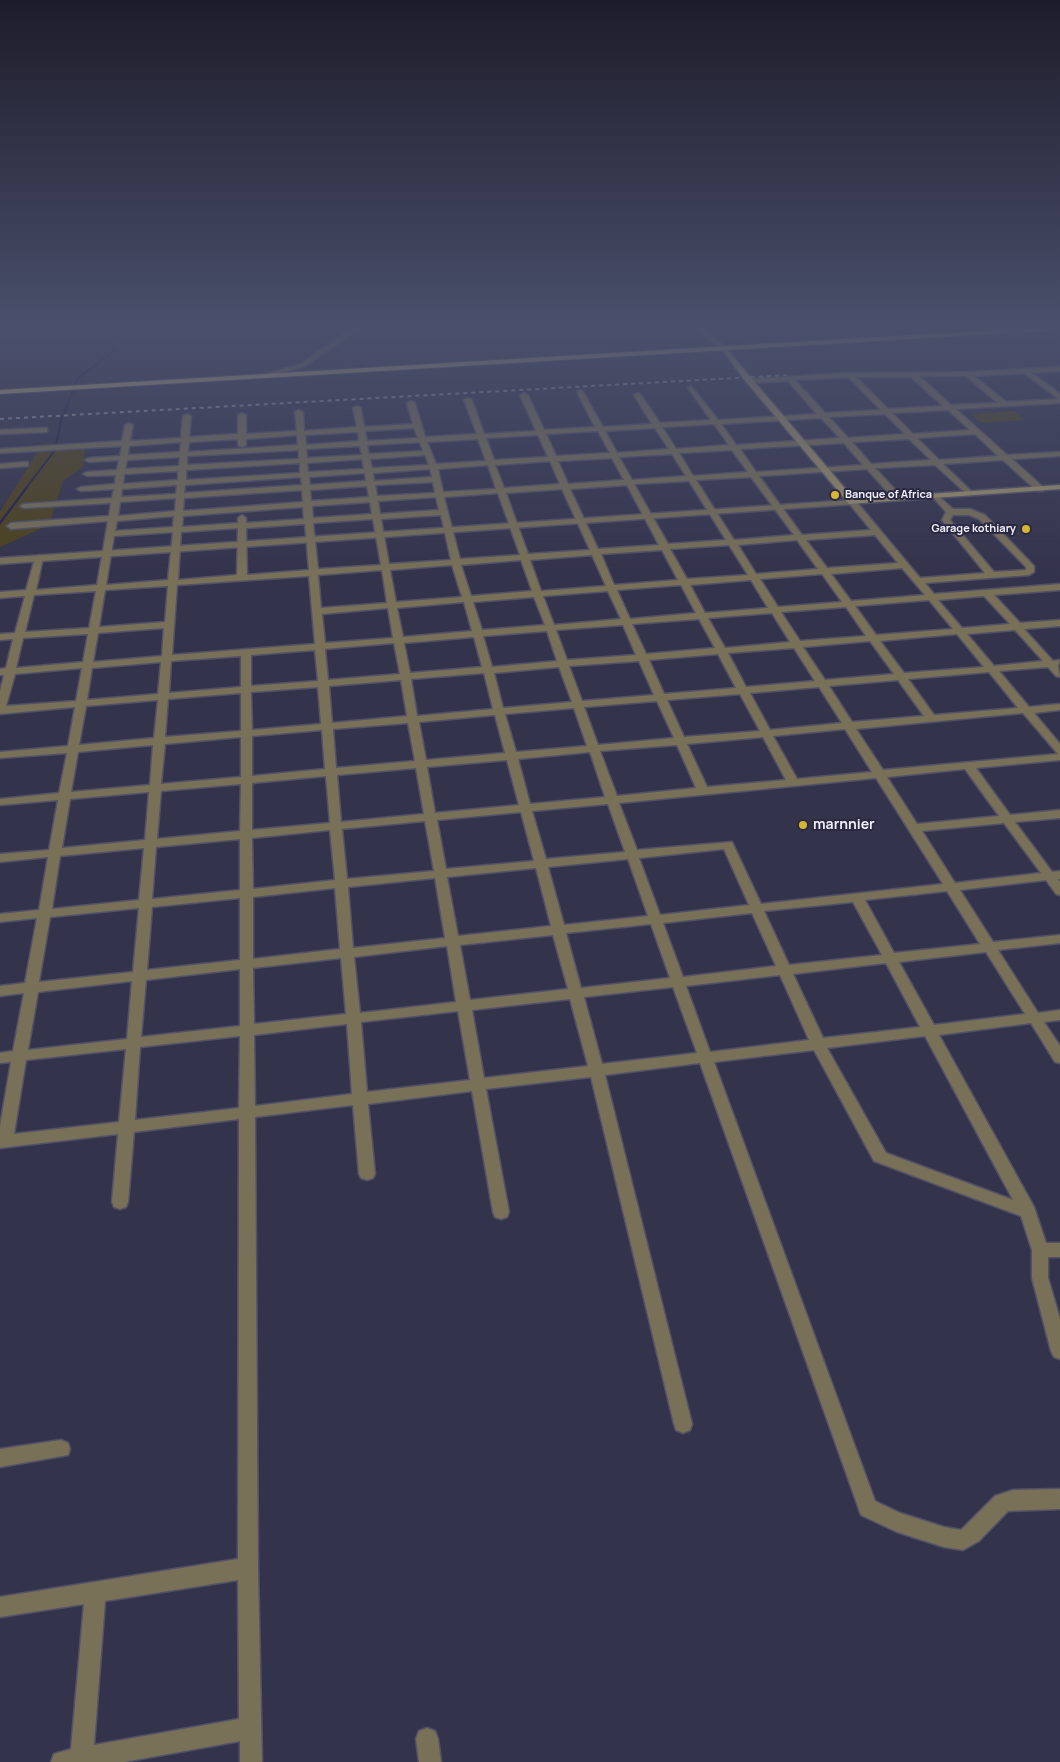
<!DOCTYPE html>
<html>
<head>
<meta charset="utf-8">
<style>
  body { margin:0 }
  canvas { display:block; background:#34334c }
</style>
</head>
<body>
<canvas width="1060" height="1762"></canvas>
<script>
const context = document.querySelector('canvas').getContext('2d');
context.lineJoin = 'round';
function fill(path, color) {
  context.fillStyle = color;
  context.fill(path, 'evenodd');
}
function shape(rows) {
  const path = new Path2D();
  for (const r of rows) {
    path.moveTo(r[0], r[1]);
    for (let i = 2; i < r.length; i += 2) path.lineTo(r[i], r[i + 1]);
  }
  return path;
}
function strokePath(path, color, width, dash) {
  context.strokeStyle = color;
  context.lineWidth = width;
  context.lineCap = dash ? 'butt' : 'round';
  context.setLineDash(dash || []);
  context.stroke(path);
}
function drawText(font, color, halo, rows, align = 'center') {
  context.font = font + ' Manrope,sans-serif';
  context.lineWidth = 4;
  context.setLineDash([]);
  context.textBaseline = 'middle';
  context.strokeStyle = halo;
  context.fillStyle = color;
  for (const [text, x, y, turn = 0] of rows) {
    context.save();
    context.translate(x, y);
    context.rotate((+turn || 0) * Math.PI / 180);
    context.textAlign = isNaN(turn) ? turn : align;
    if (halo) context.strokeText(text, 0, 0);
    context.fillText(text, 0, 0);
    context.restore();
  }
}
fill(shape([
  [1014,411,1024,420,981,423,971,414],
  [86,443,83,467,63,481,49,525,0,547,0,512,42,444]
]), '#4d421c');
strokePath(shape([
  [64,414,77,379,114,351,116,338,129,326],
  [56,445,62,417],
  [26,488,55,450]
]), '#241d4d', 2);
strokePath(shape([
  [0,523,27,487]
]), '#241d4d', 2.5);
const minor = shape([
  [374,326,395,326,355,332,303,367,261,378,258,376,299,365,351,329,374,326],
  [693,326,700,326,728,349,723,350,693,326],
  [1060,367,1060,371,1032,373,1060,394,1060,403,956,409,1007,455,1060,452,1060,456,1012,459,1043,487,1043,491,1037,491,1003,460,943,464,971,491,972,493,968,495,935,465,875,468,901,496,901,500,895,500,867,469,759,476,802,535,871,530,848,502,855,500,920,578,985,573,942,520,946,512,932,496,936,494,953,509,970,509,985,515,1034,566,1034,572,1029,575,925,583,934,594,1060,584,1060,590,994,595,1020,623,1060,620,1060,626,1024,629,1053,661,1060,660,1058,666,1060,677,1056,676,1048,667,999,671,1029,707,1060,704,1060,710,1034,713,1060,744,1060,760,976,768,1010,815,1060,810,1060,818,1015,822,1052,872,1060,871,1060,879,1058,879,1060,882,1060,895,1056,894,1046,880,960,890,993,942,1060,935,1060,943,998,950,1038,1013,1060,1010,1060,1020,1044,1022,1060,1046,1060,1063,1055,1062,1031,1023,939,1035,1034,1207,1046,1243,1060,1243,1060,1257,1048,1257,1048,1278,1060,1319,1060,1359,1054,1357,1051,1351,1032,1278,1032,1250,1021,1216,874,1161,814,1050,714,1062,875,1501,900,1513,944,1527,961,1530,995,1496,1013,1490,1060,1489,1060,1509,1008,1511,979,1541,963,1550,944,1547,897,1532,861,1515,700,1063,605,1075,692,1424,690,1430,683,1433,676,1430,674,1424,591,1077,486,1089,509,1212,507,1217,501,1219,495,1217,493,1212,472,1091,368,1104,375,1174,373,1178,367,1180,361,1178,359,1174,353,1105,255,1117,258,1568,262,1762,240,1762,240,1741,124,1762,51,1762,54,1754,71,1749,84,1604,0,1617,0,1597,238,1559,239,1119,134,1132,128,1202,126,1207,120,1209,114,1207,112,1202,118,1134,0,1148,0,1126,11,1062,0,1063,0,1053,13,1051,24,993,0,996,0,986,25,983,37,918,0,922,0,914,39,910,48,857,0,862,0,854,49,850,58,800,0,805,0,799,59,793,67,753,0,758,0,752,68,746,75,707,0,714,0,691,4,675,0,675,0,669,6,668,13,639,0,640,0,634,15,633,25,596,0,598,0,592,26,590,35,558,39,555,43,558,36,590,97,585,108,521,11,529,7,526,11,523,109,516,111,503,24,508,20,506,24,504,112,498,114,489,81,491,77,489,81,487,115,484,116,475,87,476,83,474,87,472,117,470,119,460,89,462,85,460,89,458,120,456,122,446,0,453,0,449,122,441,125,425,129,423,133,425,130,441,181,438,183,416,187,414,191,416,189,437,238,434,238,415,242,413,246,415,246,434,297,431,295,412,299,410,303,412,304,431,357,427,353,408,357,406,361,408,364,427,413,424,407,403,411,401,415,403,425,437,477,434,464,400,468,398,472,400,484,434,536,431,520,395,524,393,528,395,544,430,595,427,577,392,580,390,583,392,603,427,652,424,634,395,638,393,640,394,660,423,711,420,688,388,691,386,718,420,817,414,788,381,748,383,745,381,748,379,850,373,968,372,1060,367],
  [1024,373,1059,399,1006,402,974,376,1024,373],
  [919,376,966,376,998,403,951,405,919,376],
  [848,377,881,410,825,413,795,380,848,377],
  [856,377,911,377,943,406,888,409,856,377],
  [948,410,970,430,913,434,892,413,948,410],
  [885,414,905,434,848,438,829,417,885,414],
  [821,418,840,438,736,445,721,424,821,418],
  [714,424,729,445,676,449,662,427,714,424],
  [414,428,418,438,367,441,365,431,414,428],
  [655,428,669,449,617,453,605,431,655,428],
  [598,431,610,453,556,456,546,434,598,431],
  [358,432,359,441,306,445,305,435,358,432],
  [975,434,998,456,939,460,917,438,975,434],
  [297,435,298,445,188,452,189,442,238,439,238,445,242,447,246,445,246,439,297,435],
  [538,435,548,457,494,460,486,438,538,435],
  [478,439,486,461,436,464,427,442,478,439],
  [909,439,931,460,871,464,852,442,909,439],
  [181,442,180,452,128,455,129,446,181,442],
  [420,442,423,451,369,454,367,445,420,442],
  [844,443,863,465,756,472,740,449,844,443],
  [360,446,362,455,307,458,306,449,360,446],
  [299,450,299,459,187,465,187,456,299,450],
  [732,450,748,472,693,476,679,453,732,450],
  [672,454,686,476,632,480,619,457,672,454],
  [425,455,429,465,372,468,370,459,425,455],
  [180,457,179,466,125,469,127,460,180,457],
  [612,458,624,480,568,484,558,461,612,458],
  [362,459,364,469,308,472,307,463,362,459],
  [550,461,560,484,504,488,495,465,550,461],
  [300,463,300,473,186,480,186,470,300,463],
  [488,465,496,489,443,492,438,469,488,465],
  [430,469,432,477,374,481,373,473,430,469],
  [178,471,178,480,123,484,124,474,178,471],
  [365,473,366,481,310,485,309,477,365,473],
  [301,477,302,485,184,493,185,485,301,477],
  [751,477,794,535,734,540,696,480,751,477],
  [689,481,726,540,668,544,634,484,689,481],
  [433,482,435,493,377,496,375,485,433,482],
  [177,485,176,494,121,497,122,489,177,485],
  [627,485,659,545,598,549,570,489,627,485],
  [367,486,369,497,311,501,310,490,367,486],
  [562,489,590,550,528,554,506,493,562,489],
  [302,490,303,502,183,511,184,498,302,490],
  [498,493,520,555,460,559,444,497,498,493],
  [436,497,439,510,380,514,378,501,436,497],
  [176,498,175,511,118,516,120,502,176,498],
  [370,502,372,514,313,518,312,506,370,502],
  [303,507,304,519,246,523,246,518,242,515,238,518,238,523,182,527,183,516,303,507],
  [441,515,451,560,389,564,381,519,441,515],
  [953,515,969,515,979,519,1026,567,1026,570,994,572,950,520,953,515],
  [174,516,173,527,115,531,117,521,174,516],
  [373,519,381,565,318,569,313,523,373,519],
  [305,524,309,570,247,575,246,528,305,524],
  [238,528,237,575,178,580,181,532,238,528],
  [173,532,168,580,106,585,114,536,173,532],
  [875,535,898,563,827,568,806,540,875,535],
  [797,540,818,569,756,574,738,545,797,540],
  [729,545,748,575,687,579,670,549,729,545],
  [662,550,678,580,614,585,601,554,662,550],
  [592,555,606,586,541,591,530,560,592,555],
  [521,560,532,591,471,596,461,565,521,560],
  [452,565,462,597,396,602,390,570,452,565],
  [902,568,925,595,851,601,831,574,902,568],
  [382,570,387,603,321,608,318,575,382,570],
  [822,574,842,602,778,607,760,579,822,574],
  [309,576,315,644,172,655,177,585,309,576],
  [751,580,768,608,705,613,690,585,751,580],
  [681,585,696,613,630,619,617,590,681,585],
  [168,586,165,622,99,627,105,590,168,586],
  [96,591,89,628,25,632,34,595,96,591],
  [608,591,621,619,554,625,543,596,608,591],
  [984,596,1010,624,962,628,938,600,984,596],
  [534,597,545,625,482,630,473,602,534,597],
  [929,600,953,629,876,635,855,606,929,600],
  [464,602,472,631,403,637,397,608,464,602],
  [846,607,866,636,800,641,781,612,846,607],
  [388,608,393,638,325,643,322,614,388,608],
  [772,613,790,642,725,648,708,618,772,613],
  [699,619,715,648,646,654,632,624,699,619],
  [623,625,636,655,567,660,556,630,623,625],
  [164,628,162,656,93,662,98,633,164,628],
  [1015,630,1043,661,994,666,967,634,1015,630],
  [547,631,557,661,492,667,483,636,547,631],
  [88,634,83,662,16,668,23,638,88,634],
  [957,634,984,667,904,673,880,641,957,634],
  [474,637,482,667,410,673,404,643,474,637],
  [870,641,894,674,825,680,803,647,870,641],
  [394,643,400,674,328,680,325,649,394,643],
  [794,648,815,681,746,687,728,653,794,648],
  [315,650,318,681,251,686,251,655,315,650],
  [718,654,736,688,664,694,649,660,718,654],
  [241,656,241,687,169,693,171,661,241,656],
  [639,661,654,695,582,701,569,666,639,661],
  [161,662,158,694,87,700,92,668,161,662],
  [559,667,572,702,503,708,494,673,559,667],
  [82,668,76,701,6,706,15,674,82,668],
  [989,672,1018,708,934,715,908,679,989,672],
  [484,673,493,709,417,716,411,679,484,673],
  [401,680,407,716,332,723,329,686,401,680],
  [898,680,924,716,852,722,829,686,898,680],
  [318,687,321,724,252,730,251,692,318,687],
  [819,687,842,723,770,730,750,693,819,687],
  [241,693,241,731,165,737,168,699,241,693],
  [740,694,760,731,684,737,667,700,740,694],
  [158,700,154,738,79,745,86,706,158,700],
  [657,701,674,738,598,745,584,707,657,701],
  [574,708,587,746,516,752,505,714,574,708],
  [1023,713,1058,754,883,770,856,729,1023,713],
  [495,715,505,753,426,760,419,722,495,715],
  [408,723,415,761,336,768,333,729,408,723],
  [845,729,872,772,797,779,773,736,845,729],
  [322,730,325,769,252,776,252,736,322,730],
  [241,737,241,777,161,784,165,744,241,737],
  [763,737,786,780,707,787,687,744,763,737],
  [153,745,150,785,71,792,78,752,153,745],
  [677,745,696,788,617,796,600,751,677,745],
  [590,752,605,797,530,804,518,759,590,752],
  [507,760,519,805,435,813,427,767,507,760],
  [416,768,424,814,341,822,337,775,416,768],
  [965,769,999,816,917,824,887,777,965,769],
  [326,776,330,823,252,830,252,783,326,776],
  [876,778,943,884,761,904,732,842,637,850,619,803,876,778],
  [241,784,240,831,157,839,161,791,241,784],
  [149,792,145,840,62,848,70,799,149,792],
  [608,804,625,852,546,859,532,811,608,804],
  [521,812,534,861,446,869,437,820,521,812],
  [425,821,434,871,347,879,342,829,425,821],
  [1004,823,1041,873,955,883,922,831,1004,823],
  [330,830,335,880,253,889,252,838,330,830],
  [240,839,240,890,152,899,156,847,240,839],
  [144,848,139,900,52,909,60,856,144,848],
  [724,849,749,905,660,915,639,858,724,849],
  [628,859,648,916,564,925,548,867,628,859],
  [536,868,551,926,458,936,447,877,536,868],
  [435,878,445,938,353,948,348,887,435,878],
  [335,888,340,949,253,959,253,897,335,888],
  [947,891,980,944,894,953,865,900,947,891],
  [240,898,240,960,147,970,152,907,240,898],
  [853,902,882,955,789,965,764,911,853,902],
  [139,908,133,972,39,982,50,917,139,908],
  [752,913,776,966,683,977,663,923,752,913],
  [651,924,670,978,581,988,566,933,651,924],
  [553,935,568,989,470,1000,460,945,553,935],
  [447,946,456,1002,360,1013,354,957,447,946],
  [986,952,1025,1014,934,1025,899,962,986,952],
  [341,958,346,1014,254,1024,253,968,341,958],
  [886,963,920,1027,823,1038,793,974,886,963],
  [240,969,240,1026,141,1037,146,980,240,969],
  [780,975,809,1040,710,1052,686,986,780,975],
  [132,981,127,1039,28,1050,38,992,132,981],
  [673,987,697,1053,602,1064,584,997,673,987],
  [570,999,588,1066,484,1078,472,1010,570,999],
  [458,1011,470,1080,367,1092,361,1022,458,1011],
  [347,1024,352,1094,255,1106,254,1035,347,1024],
  [240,1036,239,1108,135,1120,140,1047,240,1036],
  [925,1036,1013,1200,886,1153,827,1048,925,1036],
  [126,1049,119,1122,14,1134,26,1060,126,1049],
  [238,1580,239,1719,94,1745,105,1601,238,1580],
  [44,428,47,428,47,432,0,434,0,430,44,428],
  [25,462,28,462,28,466,0,468,0,464,25,462],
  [61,1440,68,1443,70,1449,68,1455,0,1467,0,1449,61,1440],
  [427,1728,435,1731,438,1739,441,1762,419,1762,416,1739,419,1731,427,1728]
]);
const tertiary = shape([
  [852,500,856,502,855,504,0,564,0,558,852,500]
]);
const secondary = shape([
  [725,347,854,499,1060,485,1060,489,849,504,743,378,722,349,725,347]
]);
const trunk = shape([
  [1060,326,1060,330,0,394,0,390,1060,326]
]);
strokePath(minor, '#525168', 3);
strokePath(tertiary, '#525168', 3);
strokePath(secondary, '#525168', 3);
strokePath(trunk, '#525168', 2);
fill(minor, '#787057');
fill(tertiary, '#787057');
fill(secondary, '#9c9068');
fill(trunk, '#c4b47a');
strokePath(shape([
  [0,419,789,375]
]), '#9393a5', 2, [4, 4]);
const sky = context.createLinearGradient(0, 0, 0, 573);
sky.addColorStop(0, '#1d1c2a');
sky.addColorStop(0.57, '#4a506c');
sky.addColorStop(1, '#4a506c00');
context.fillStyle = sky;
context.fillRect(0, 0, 1060, 573);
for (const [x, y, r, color] of [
  [835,495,5,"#d6b534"],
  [1026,529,5,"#d6b534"],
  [803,825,5,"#d6b534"]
]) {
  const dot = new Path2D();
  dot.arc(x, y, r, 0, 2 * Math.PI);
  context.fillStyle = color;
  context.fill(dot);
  strokePath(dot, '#2a2941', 2);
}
drawText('bold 11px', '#efeffc', '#2a2941', [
  ["Banque of Africa",845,495],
  ["Garage kothiary",1016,529,"right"]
], 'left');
drawText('bold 14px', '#efeffc', '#2a2941', [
  ["marnnier",813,825]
], 'left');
</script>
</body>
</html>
